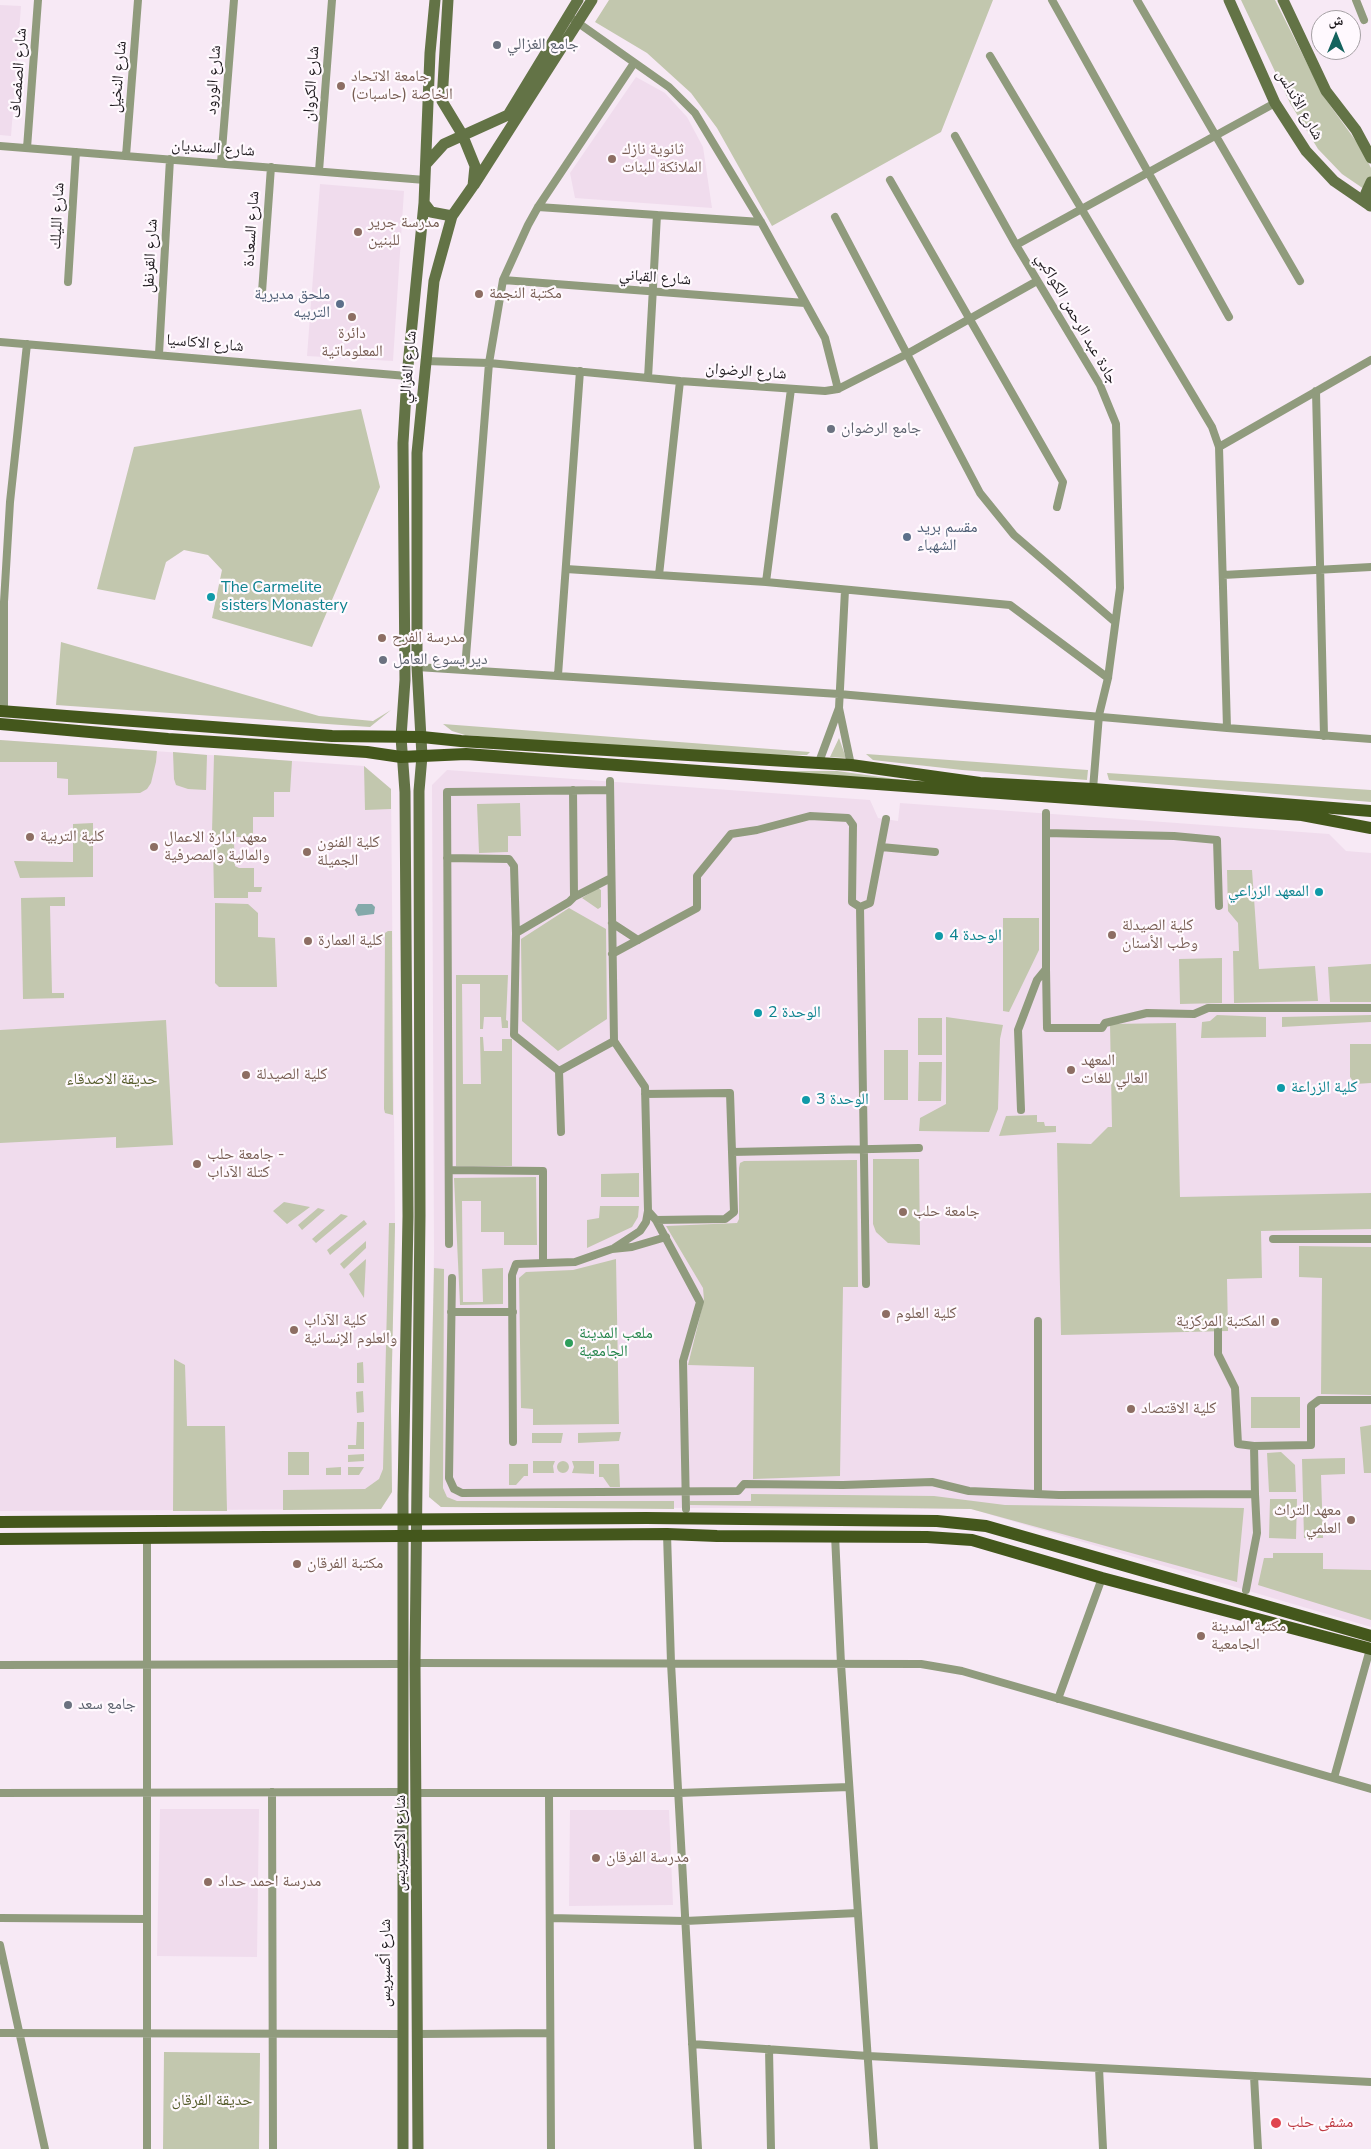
<!DOCTYPE html>
<html>
<head>
<meta charset="utf-8">
<style>
  body { margin:0 }
  #map { position:relative; width:1371px; height:2149px; overflow:hidden; background:#f7e9f5; font-family:"Nunito Sans","Noto Naskh Arabic",sans-serif }
  canvas { display:block }
  .north { position:absolute; left:1311px; top:10px; width:50px; height:50px; box-sizing:border-box; background:#fff9fe; border:1px solid #a5a0a4; border-radius:50%; rotate:0deg; font-size:14px; font-weight:700; line-height:20px; text-align:center; color:#1e1a1e }
  .north::after { content:''; display:block; margin:auto; width:18px; height:22px; background:#15635e; clip-path:polygon(50% 0,100% 100%,50% 72%,0 100%) }
</style>
</head>
<body>
<div id="map">
<canvas width="1371" height="2149"></canvas>
<div class="north">ش</div>
</div>
<script>
const context = document.querySelector('canvas').getContext('2d');
context.lineJoin = 'round';
function fill(path, color) {
  context.fillStyle = color;
  context.fill(path, 'evenodd');
}
function shape(rows) {
  const path = new Path2D();
  for (const r of rows) {
    if (r.length === 3) {
      path.moveTo(r[0] + r[2], r[1]);
      path.arc(r[0], r[1], r[2], 0, 2 * Math.PI);
      continue;
    }
    path.moveTo(r[0], r[1]);
    for (let i = 2; i < r.length; i += 2) path.lineTo(r[i], r[i + 1]);
  }
  return path;
}
function strokePath(path, color, width, dash) {
  context.strokeStyle = color;
  context.lineWidth = width;
  context.lineCap = dash ? 'butt' : 'round';
  context.setLineDash(dash || []);
  context.stroke(path);
}
function drawText(font, color, halo, rows, align = 'center') {
  context.font = font + ' "Nunito Sans","Noto Naskh Arabic",sans-serif';
  context.lineWidth = 4.5;
  context.setLineDash([]);
  context.textBaseline = 'middle';
  context.strokeStyle = halo;
  context.fillStyle = color;
  for (const [text, x, y, turn = 0] of rows) {
    context.save();
    context.translate(x, y);
    context.rotate((+turn || 0) * Math.PI / 180);
    context.textAlign = isNaN(turn) ? turn : align;
    if (halo) context.strokeText(text, 0, 0);
    context.fillText(text, 0, 0);
    context.restore();
  }
}
fill(shape([
  [0,5,21,6,11,136,0,135],
  [636,77,665,93,687,117,703,147,712,208,575,198,570,173],
  [320,184,404,191,393,361,307,356],
  [0,740,364,766,391,789,395,1227,391,1409,392,1492,381,1509,0,1511],
  [447,770,870,800,878,818,898,821,900,803,1329,834,1346,851,1371,853,1371,1627,971,1509,441,1507,429,1497,434,1252,432,785],
  [160,1809,259,1809,257,1957,157,1956],
  [570,1810,669,1810,673,1905,569,1906]
]), '#f0dced');
fill(shape([
  [609,0,993,0,941,132,772,226,717,128,691,93,647,53,595,22],
  [1241,0,1275,0,1324,97,1361,148,1371,168,1371,177,1364,189,1342,174,1318,149,1290,103],
  [361,409,380,487,312,647,212,618,222,570,208,555,184,550,166,562,155,600,97,589,134,447],
  [61,642,319,716,373,721,391,710,370,727,56,705],
  [443,724,810,752,807,755,712,754,465,735,452,731],
  [839,738,846,758,830,757],
  [0,740,157,751,156,762,151,783,147,789,140,793,68,795,68,779,57,778,57,762,0,762],
  [173,752,207,755,206,790,188,789,176,785,174,779],
  [866,754,1088,770,1087,780,962,770,873,760],
  [214,755,292,761,290,792,274,792,274,817,253,817,253,837,215,837,212,832],
  [364,766,391,789,391,809,365,810],
  [732,771,837,771,962,788],
  [1107,773,1371,790,1371,802,1109,780],
  [520,803,521,836,508,836,508,852,479,853,477,804],
  [93,823,93,877,20,878,14,861,73,862,73,824],
  [213,843,234,843,235,866,239,868,254,868,254,887,262,887,261,892,248,892,248,898,214,898],
  [1227,870,1252,870,1259,969,1315,966,1318,1001,1234,1003,1233,951,1239,951,1238,923,1228,911],
  [598,888,601,890,601,907,598,909,582,898],
  [65,897,65,906,50,906,52,993,64,993,64,998,23,999,21,898],
  [215,903,248,904,258,913,258,937,275,938,277,987,219,987,215,983],
  [569,908,606,929,607,1019,558,1051,522,1021,521,939],
  [1003,918,1039,918,1039,950,1009,1012,1003,1011],
  [388,931,392,931,393,1115,385,1113,384,1109,385,933],
  [1222,958,1222,1003,1180,1004,1179,959],
  [1371,964,1371,1002,1330,1002,1328,967],
  [456,975,508,975,506,1020,508,1021,508,1028,502,1028,501,1017,484,1017,483,1029,480,1029,480,984,462,984,463,1084,481,1084,480,1037,483,1037,484,1051,502,1051,502,1039,512,1039,512,1166,456,1166],
  [1217,1015,1266,1017,1266,1037,1201,1038,1202,1022,1210,1021],
  [1371,1015,1371,1022,1282,1027,1282,1017],
  [946,1017,1003,1025,1000,1039,998,1109,989,1132,919,1131,920,1118,946,1104],
  [918,1018,942,1018,942,1055,918,1055],
  [166,1020,173,1145,116,1148,116,1137,0,1143,0,1030],
  [1176,1023,1180,1197,1371,1193,1371,1229,1261,1231,1262,1278,1227,1279,1228,1331,1061,1335,1057,1143,1091,1144,1108,1127,1112,1127,1110,1024],
  [1350,1044,1371,1044,1371,1083,1355,1084,1350,1077],
  [884,1050,908,1050,908,1100,884,1100],
  [919,1062,942,1062,941,1101,918,1101],
  [1037,1115,1037,1122,1044,1122,1045,1126,1056,1126,1056,1132,999,1136,1006,1116],
  [873,1159,919,1159,920,1245,888,1243,876,1232,873,1224],
  [857,1160,858,1287,843,1287,840,1476,753,1479,754,1367,688,1365,704,1300,703,1288,666,1226,737,1223,739,1219,739,1168,740,1163,744,1161],
  [639,1173,639,1197,601,1197,601,1174],
  [536,1177,537,1245,504,1245,504,1232,481,1232,481,1201,462,1201,463,1302,483,1302,482,1269,503,1268,503,1304,460,1305,454,1178],
  [284,1202,310,1207,287,1224,273,1211],
  [600,1206,639,1206,638,1217,632,1227,587,1248,587,1220,599,1218],
  [318,1208,325,1210,302,1230,298,1225],
  [341,1214,348,1216,316,1243,312,1239],
  [364,1220,367,1224,330,1255,327,1250],
  [389,1223,395,1223,395,1227,391,1409,392,1492,381,1509,283,1510,283,1490,365,1489,379,1479,383,1469],
  [366,1241,366,1248,344,1269,340,1264],
  [1299,1246,1371,1247,1371,1395,1321,1394,1322,1278,1299,1277],
  [366,1259,364,1298,349,1274],
  [616,1259,619,1424,533,1425,533,1409,521,1408,519,1278,526,1272,573,1270],
  [434,1268,444,1269,443,1488,447,1497,457,1501,674,1501,674,1509,441,1507,429,1497],
  [174,1359,185,1365,187,1426,225,1426,227,1511,173,1511],
  [363,1362,364,1383,357,1383,357,1363],
  [363,1391,364,1412,357,1413,356,1392],
  [1251,1397,1300,1397,1300,1428,1251,1428],
  [357,1422,364,1422,364,1449,348,1449,348,1445,356,1445],
  [1371,1425,1371,1473,1364,1473,1360,1427],
  [621,1432,619,1441,578,1443,578,1433],
  [532,1433,563,1433,561,1443,532,1443],
  [288,1452,309,1452,309,1475,288,1475],
  [1281,1452,1295,1465,1296,1492,1269,1492,1267,1453],
  [364,1454,364,1461,348,1462,348,1455],
  [1345,1458,1345,1474,1321,1475,1323,1538,1304,1538,1302,1459],
  [563,1467,6],
  [533,1461,555,1461,553,1466,554,1473,533,1473],
  [572,1461,594,1461,594,1474,572,1473,574,1467],
  [509,1464,528,1464,528,1476,524,1476,516,1485,509,1485],
  [599,1464,619,1464,620,1487,610,1487,603,1477,599,1477],
  [341,1467,341,1475,326,1475,326,1468],
  [348,1467,364,1467,359,1475,348,1475],
  [751,1494,934,1496,1005,1505,1244,1508,1237,1582,971,1509,690,1505,690,1501,751,1501],
  [1270,1499,1297,1499,1296,1539,1269,1538],
  [1273,1553,1323,1553,1323,1569,1371,1570,1371,1620,1258,1585,1264,1558,1273,1558],
  [164,2052,260,2053,259,2149,163,2149]
]), '#c2c7ae');
fill(shape([
  [358,904,372,904,375,907,374,914,358,916,355,910]
]), '#84a9aa');
strokePath(shape([
  [1052,0,1229,317],
  [1137,0,1300,281],
  [1356,0,1364,20],
  [574,20,669,87,695,113,761,222,825,338,838,389],
  [990,56,1212,427,1219,447,1227,728],
  [955,136,1016,245,1100,385,1116,424,1120,588,1108,678,1099,715,1093,789],
  [0,146,425,180],
  [27,148,38,0],
  [126,156,138,0],
  [221,163,234,0],
  [319,171,332,0],
  [890,180,1063,482,1057,507],
  [538,207,761,222],
  [835,217,980,493,1014,535,1114,621],
  [1016,245,1275,103],
  [503,280,805,303],
  [68,282,76,152],
  [262,292,271,167],
  [0,342,407,376],
  [159,354,170,159],
  [425,361,489,363,680,381,825,391,838,389,907,354,1037,281],
  [648,378,657,215],
  [1316,391,1324,736],
  [1219,447,1371,360],
  [566,569,766,582,1010,605,1108,678],
  [659,575,680,381],
  [1223,575,1371,567],
  [766,582,791,389],
  [417,667,839,694,1227,728,1371,739],
  [465,669,489,363,503,280,528,225,538,207,634,63],
  [558,675,580,371],
  [839,708,845,590],
  [4,711,4,602,10,502,27,344],
  [819,762,839,708,851,765],
  [610,781,614,1041,645,1087,648,1211,656,1220,700,1302,683,1361,686,1509],
  [573,790,574,897,569,902,516,933,514,1035,559,1071,614,1041],
  [1046,833,1174,836,1217,840,1219,906],
  [881,847,935,852],
  [447,858,509,859,514,866,516,933],
  [574,897,611,878],
  [860,907,870,903,886,819],
  [612,923,638,940],
  [612,954,697,908,697,876,731,834,757,830,810,816,848,818,853,825,852,902,860,907,866,1284],
  [1046,969,1047,1028,1102,1028,1105,1023,1147,1013,1194,1014,1208,1008,1371,1008],
  [559,1071,561,1132],
  [645,1094,730,1093,732,1152],
  [1021,1110,1018,1030,1037,980,1046,969,1046,813],
  [449,1170,543,1171,543,1262],
  [656,1220,725,1219,734,1212,732,1152,919,1148],
  [1273,1239,1371,1239],
  [449,1244,447,792,610,790],
  [614,1248,640,1231,646,1222,648,1211],
  [452,1278,449,1478,454,1489,462,1493,738,1491,744,1484,843,1485,932,1482,969,1491,1059,1495,1255,1494,1257,1533,1246,1590],
  [451,1312,513,1312],
  [1218,1318,1218,1354,1235,1388,1238,1444,1254,1446],
  [1038,1321,1038,1494],
  [513,1442,512,1275,516,1264,575,1262,612,1249,632,1247,666,1237],
  [1255,1494,1254,1446,1311,1445,1311,1406,1319,1400,1371,1400],
  [667,1534,671,1663,698,2149],
  [835,1535,841,1664,874,2149],
  [147,1538,147,2149],
  [415,1663,921,1664,962,1671,1371,1789],
  [0,1665,402,1664],
  [1058,1699,1102,1578],
  [1334,1778,1370,1649],
  [272,1792,273,2149],
  [0,1793,401,1792],
  [417,1793,679,1793,849,1787],
  [549,1794,551,2149],
  [0,1918,147,1919],
  [550,1918,685,1921,858,1913],
  [0,1945,45,2149],
  [0,2033,402,2034],
  [418,2034,550,2033],
  [692,2044,868,2056,1371,2082],
  [769,2049,771,2149],
  [1099,2068,1103,2149],
  [1254,2076,1258,2149]
]), '#909b7d', 8);
strokePath(shape([
  [1229,0,1275,103,1306,151,1334,181,1369,205],
  [1283,0,1326,91,1356,130,1371,158],
  [426,164,444,144,508,115,578,0],
  [474,185,592,0],
  [424,203,431,212,452,216],
  [1370,206,1366,193,1371,182],
  [403,2149,403,1495,408,1216,405,792,401,737,405,680,403,443,407,376,424,203,430,53,435,0],
  [418,2149,415,1663,420,1215,419,791,422,756,417,667,417,453,434,281,452,216,473,186,475,166,462,134,442,101,448,0]
]), '#637346', 11);
strokePath(shape([
  [0,711,332,736,422,737,461,741,851,765,980,783,1093,789,1371,811],
  [0,724,168,739,367,752,401,757,466,754,1302,815,1371,828],
  [0,1522,646,1518,937,1521,986,1526,1371,1636],
  [0,1539,667,1534,717,1536,927,1537,972,1540,1102,1578,1371,1649]
]), '#44571c', 12);
for (const [x, y, r, color] of [
  [497,45,5,"#6b7280"],
  [341,86,5,"#8d6e63"],
  [612,159,5,"#8d6e63"],
  [358,232,5,"#8d6e63"],
  [479,294,5,"#8d6e63"],
  [340,304,5,"#5c6f8a"],
  [352,317,5,"#8d6e63"],
  [831,429,5,"#6b7280"],
  [907,537,5,"#5c6f8a"],
  [211,597,5,"#0f9aa8"],
  [382,638,5,"#8d6e63"],
  [383,660,5,"#6b7280"],
  [30,837,5,"#8d6e63"],
  [154,847,5,"#8d6e63"],
  [307,852,5,"#8d6e63"],
  [1319,892,5,"#0f9aa8"],
  [1112,935,5,"#8d6e63"],
  [939,936,5,"#0f9aa8"],
  [308,941,5,"#8d6e63"],
  [758,1013,5,"#0f9aa8"],
  [1071,1070,5,"#8d6e63"],
  [246,1075,5,"#8d6e63"],
  [1281,1088,5,"#0f9aa8"],
  [806,1100,5,"#0f9aa8"],
  [197,1164,5,"#8d6e63"],
  [903,1212,5,"#8d6e63"],
  [886,1314,5,"#8d6e63"],
  [1275,1322,5,"#8d6e63"],
  [294,1330,5,"#8d6e63"],
  [569,1343,5,"#2e9e5b"],
  [1131,1409,5,"#8d6e63"],
  [1351,1520,5,"#8d6e63"],
  [297,1564,5,"#8d6e63"],
  [1201,1636,5,"#8d6e63"],
  [68,1705,5,"#6b7280"],
  [596,1858,5,"#8d6e63"],
  [208,1882,5,"#8d6e63"],
  [1276,2123,6,"#e0444e"]
]) {
  const dot = new Path2D();
  dot.arc(x, y, r, 0, 2 * Math.PI);
  context.fillStyle = color;
  context.fill(dot);
  strokePath(dot, '#fff9fe', 2);
}
drawText('16px', '#5b616d', '#fff9fe', [
  ["جامع الغزالي",507,45],
  ["جامع الرضوان",841,429],
  ["دير يسوع العامل",393,660],
  ["جامع سعد",78,1705]
], 'left');
drawText('16px', '#1e1a1e', '#fff9fe', [
  ["شارع الصفصاف",19,73,-86],
  ["شارع النخيل",119,77,-85],
  ["شارع الورود",214,80,-86],
  ["شارع الكروان",312,84,-86],
  ["شارع الأندلس",1299,105,60],
  ["شارع السنديان",213,149,4],
  ["شارع الليلك",58,216,-87],
  ["شارع السعادة",252,229,-86],
  ["شارع القرنفل",151,256,-87],
  ["شارع القباني",655,278,4],
  ["جادة عبد الرحمن الكواكبي",1076,319,60],
  ["شارع الاكاسيا",205,344,5],
  ["شارع الغزالي",409,367,-85],
  ["شارع الرضوان",746,372,4],
  ["شارع الاكسبريس",401,1843,-90],
  ["شارع أكسبريس",386,1963,-90]
]);
drawText('16px', '#785e54', '#fff9fe', [
  ["جامعة الاتحاد",351,77],
  ["الخاصة (حاسبات)",351,95],
  ["ثانوية نازك",622,150],
  ["الملائكة للبنات",622,168],
  ["مدرسة جرير",368,223],
  ["للبنين",368,241],
  ["مكتبة النجمة",489,294],
  ["دائرة",352,334,"center"],
  ["المعلوماتية",352,352,"center"],
  ["مدرسة الفرح",392,638],
  ["كلية التربية",40,837],
  ["معهد ادارة الاعمال",164,838],
  ["والمالية والمصرفية",164,856],
  ["كلية الفنون",317,843],
  ["الجميلة",317,861],
  ["كلية الصيدلة",1122,926],
  ["وطب الأسنان",1122,944],
  ["كلية العمارة",318,941],
  ["المعهد",1081,1061],
  ["العالي للغات",1081,1079],
  ["كلية الصيدلة",256,1075],
  ["جامعة حلب -",207,1155],
  ["كتلة الآداب",207,1173],
  ["جامعة حلب",913,1212],
  ["كلية العلوم",896,1314],
  ["كلية الآداب",304,1321],
  ["والعلوم الإنسانية",304,1339],
  ["المكتبة المركزية",1265,1322,"right"],
  ["كلية الاقتصاد",1141,1409],
  ["معهد التراث",1341,1511,"right"],
  ["العلمي",1341,1529,"right"],
  ["مكتبة الفرقان",307,1564],
  ["مكتبة المدينة",1211,1627],
  ["الجامعية",1211,1645],
  ["مدرسة الفرقان",606,1858],
  ["مدرسة احمد حداد",218,1882]
], 'left');
drawText('16px', '#4e5e75', '#fff9fe', [
  ["ملحق مديرية",330,295],
  ["التربيه",330,313],
  ["مقسم بريد",917,528,"left"],
  ["الشهباء",917,546,"left"]
], 'right');
drawText('16px', '#0d838f', '#fff9fe', [
  ["The Carmelite",221,588],
  ["sisters Monastery",221,606],
  ["المعهد الزراعي",1309,892,"right"],
  ["الوحدة 4",949,936],
  ["الوحدة 2",768,1013],
  ["كلية الزراعة",1291,1088],
  ["الوحدة 3",816,1100]
], 'left');
drawText('16px', '#545b2a', '#fff9fe', [
  ["حديقة الاصدقاء",112,1080],
  ["حديقة الفرقان",212,2101]
]);
drawText('16px', '#27864d', '#fff9fe', [
  ["ملعب المدينة",579,1334],
  ["الجامعية",579,1352]
], 'left');
drawText('16px', '#be3a42', '#fff9fe', [
  ["مشفى حلب",1287,2123]
], 'left');
</script>
</body>
</html>
